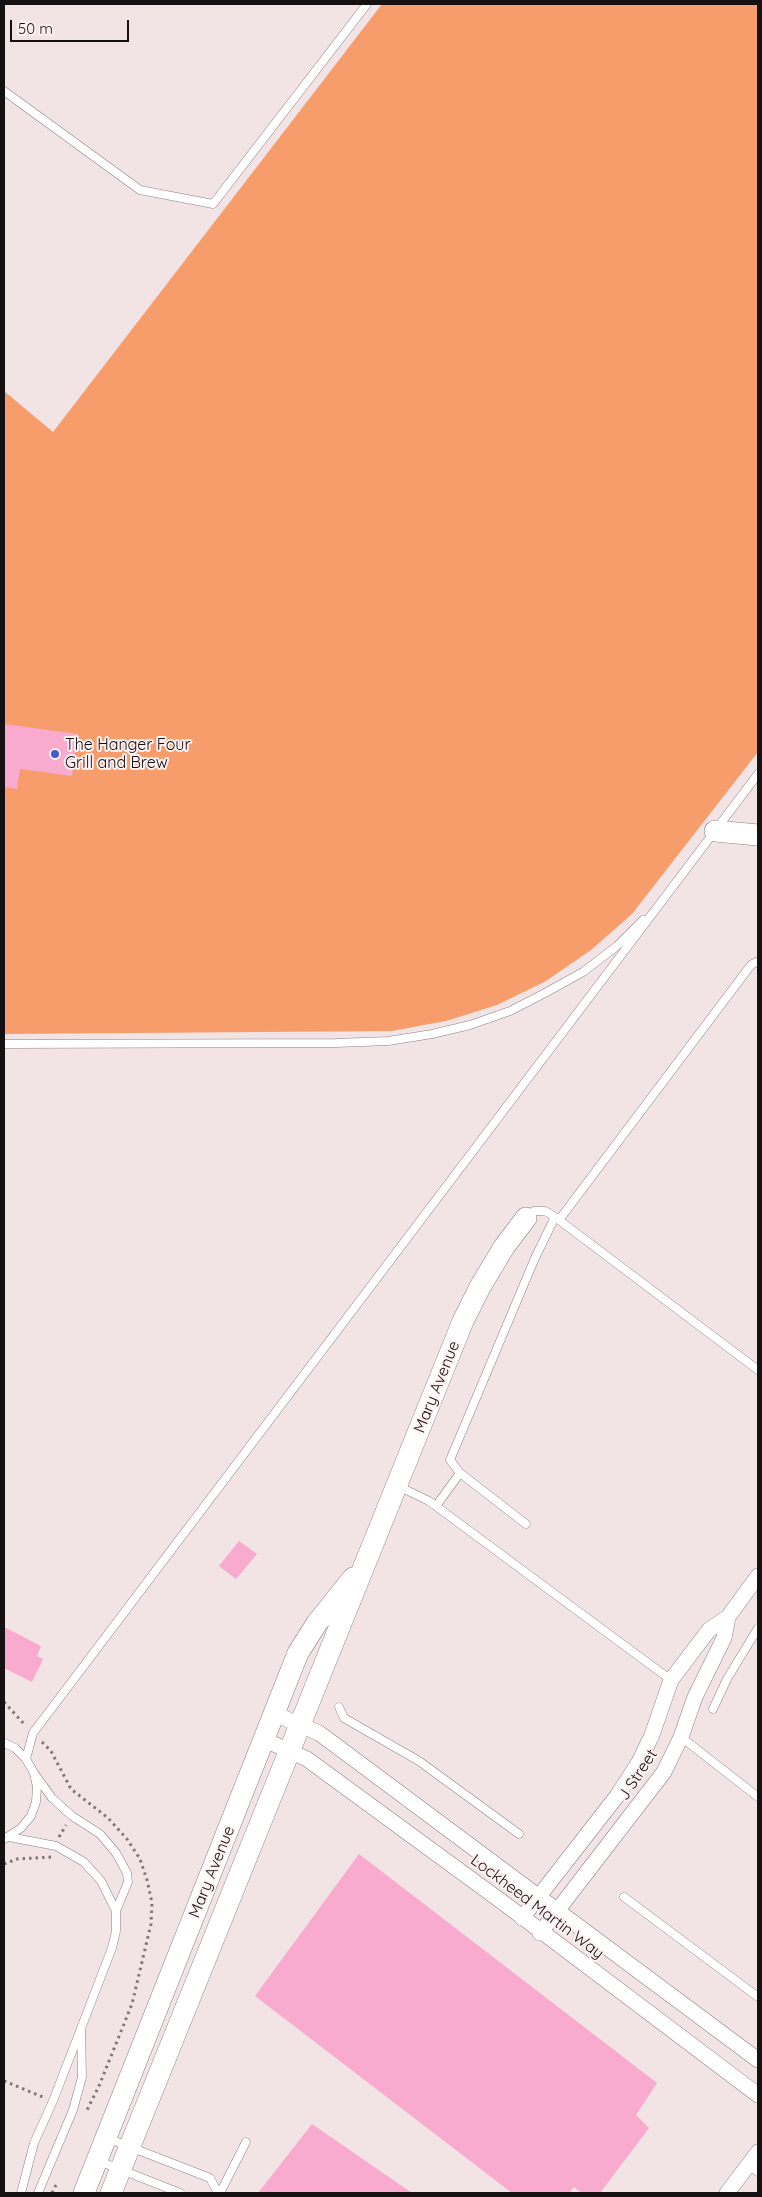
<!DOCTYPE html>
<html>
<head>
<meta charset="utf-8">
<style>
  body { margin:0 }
  #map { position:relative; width:762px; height:2197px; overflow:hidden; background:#f2e3e5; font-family:Quicksand,sans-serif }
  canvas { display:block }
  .frame { position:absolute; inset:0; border:5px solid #151011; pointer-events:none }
  .scale { position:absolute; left:10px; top:20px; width:119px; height:22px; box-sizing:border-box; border:2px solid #151011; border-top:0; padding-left:6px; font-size:15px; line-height:18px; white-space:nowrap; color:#151011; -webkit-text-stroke:4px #fef1f2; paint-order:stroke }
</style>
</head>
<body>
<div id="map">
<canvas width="762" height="2197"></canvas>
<div class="frame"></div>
<div class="scale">50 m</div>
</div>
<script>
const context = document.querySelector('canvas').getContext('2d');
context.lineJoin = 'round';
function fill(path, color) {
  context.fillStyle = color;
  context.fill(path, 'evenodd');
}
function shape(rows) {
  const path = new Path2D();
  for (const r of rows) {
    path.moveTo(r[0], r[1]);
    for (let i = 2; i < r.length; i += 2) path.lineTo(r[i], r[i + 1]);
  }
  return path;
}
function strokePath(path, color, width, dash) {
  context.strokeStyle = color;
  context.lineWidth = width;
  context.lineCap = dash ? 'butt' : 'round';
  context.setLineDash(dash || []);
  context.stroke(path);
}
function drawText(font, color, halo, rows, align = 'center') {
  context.font = font + ' Quicksand,sans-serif';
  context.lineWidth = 4;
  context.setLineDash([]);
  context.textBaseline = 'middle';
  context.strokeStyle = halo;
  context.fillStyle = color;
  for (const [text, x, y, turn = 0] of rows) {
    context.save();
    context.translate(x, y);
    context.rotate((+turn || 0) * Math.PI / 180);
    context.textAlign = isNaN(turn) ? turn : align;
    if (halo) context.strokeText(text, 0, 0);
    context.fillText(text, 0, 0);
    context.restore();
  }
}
fill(shape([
  [382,4,758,4,758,752,632,914,591,950,546,981,497,1005,446,1021,392,1031,4,1034,4,391,53,432]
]), '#f79d6b');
fill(shape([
  [4,724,78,734,72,776,20,769,17,789,4,787],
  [239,1541,257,1554,236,1579,219,1566],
  [4,1627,41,1646,37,1656,43,1659,32,1682,4,1668],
  [359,1854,657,2083,636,2115,649,2128,600,2193,582,2193,574,2187,569,2193,512,2193,255,1996],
  [312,2124,412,2193,258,2193]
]), '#f8aacf');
const lane = shape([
  [4,91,140,190,213,204,367,4],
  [4,1044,336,1043,388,1041,432,1034,470,1025,510,1011,545,993,583,972,617,946,643,920],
  [527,1217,534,1211,545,1211,555,1217,758,1370],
  [559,1220,751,965,758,961],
  [398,1486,429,1501,671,1680],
  [436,1506,460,1473],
  [526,1524,460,1473,450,1460,535,1258,555,1217],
  [339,1707,344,1718,419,1761,519,1834],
  [713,1709,727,1679,758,1628],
  [681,1737,758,1797],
  [4,1743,15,1748,26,1759,34,1773,37,1787,36,1802,31,1816,21,1828,4,1839],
  [26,1759,33,1733,758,774],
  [9,1837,56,1846,84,1862,101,1881,116,1911],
  [624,1897,758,1997],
  [107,2138,210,2178,218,2193],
  [99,2161,180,2193],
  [749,2165,758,2172],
  [21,2193,34,2143,53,2101,112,1948,116,1931,116,1911,128,1882,127,1873,116,1853,100,1834,72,1816,52,1798,34,1773],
  [38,2193,73,2110,82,2077,81,2031],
  [220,2193,246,2142]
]);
const street = shape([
  [275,1714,319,1733,758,2060],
  [265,1740,307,1759,505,1904,758,2095],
  [522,1918,617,1796,639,1762,652,1735,671,1680,709,1630,728,1617,758,1576],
  [540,1933,664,1772,681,1737,695,1697,724,1638,728,1617],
  [727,2193,758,2152]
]);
const secondary = shape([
  [715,831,758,835],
  [84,2193,298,1653,317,1623,353,1578],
  [111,2193,463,1321,480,1287,504,1247,526,1218]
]);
strokePath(lane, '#8e8082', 9);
strokePath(street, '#8e8082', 16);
strokePath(secondary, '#8e8082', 22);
strokePath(shape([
  [4,1702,25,1725],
  [42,1742,51,1751,71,1789,108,1818,127,1839,140,1859,147,1880,152,1903,151,1924,132,2004,99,2086,86,2112],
  [59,1837,66,1825],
  [4,1864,17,1859,53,1857],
  [4,2081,43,2097],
  [52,2193,56,2185]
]), '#7f7677', 3, [2.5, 4]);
strokePath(lane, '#fff', 8);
strokePath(street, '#fff', 15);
strokePath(secondary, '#fff', 21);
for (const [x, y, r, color] of [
  [55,754,5,"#445bce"]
]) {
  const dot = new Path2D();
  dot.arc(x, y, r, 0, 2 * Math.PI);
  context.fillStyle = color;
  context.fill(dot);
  strokePath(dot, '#fef1f2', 2);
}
drawText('16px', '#151011', '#fef1f2', [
  ["The Hanger Four",65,745],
  ["Grill and Brew",65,763]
], 'left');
drawText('16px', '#151011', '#fef1f2', [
  ["Mary Avenue",437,1387,-68],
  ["J Street",638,1775,-57],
  ["Mary Avenue",212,1872,-68],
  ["Lockheed Martin Way",537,1907,37]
]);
</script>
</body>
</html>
